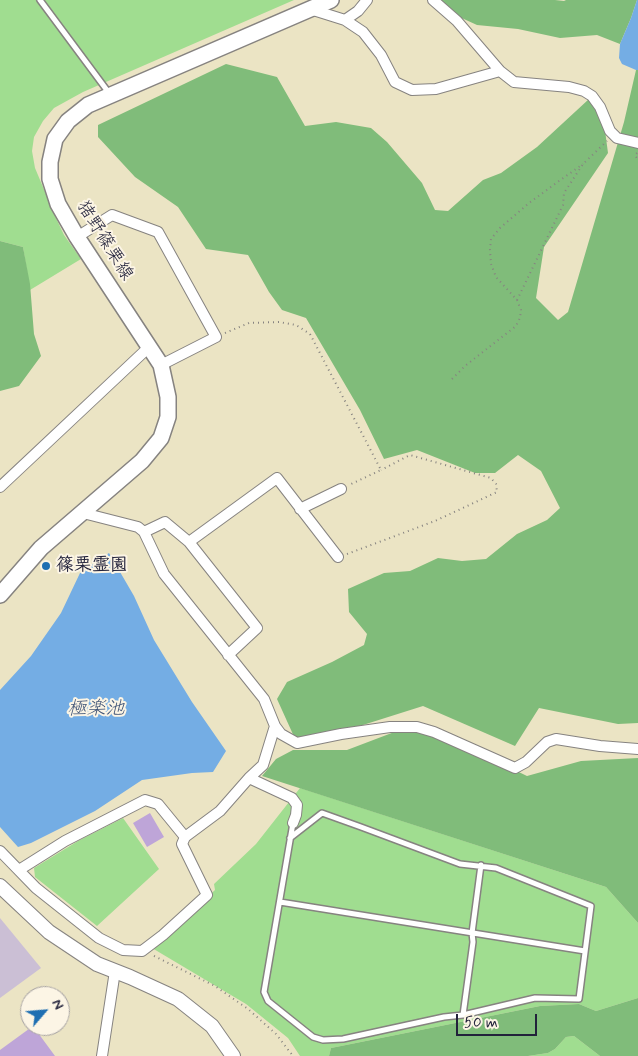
<!DOCTYPE html>
<html>
<head>
<meta charset="utf-8">
<style>
  body { margin:0 }
  #map { position:relative; width:638px; height:1056px; overflow:hidden; background:#ebe4c4; font-family:Mynerve,sans-serif }
  canvas { display:block }
  .north { position:absolute; left:20px; top:986px; width:50px; height:50px; box-sizing:border-box; background:#fcf5e5; border:1px solid #a5a1a1; border-radius:50%; rotate:63deg; font-size:14px; font-weight:700; line-height:20px; text-align:center; color:#22223b }
  .north::after { content:''; display:block; margin:auto; width:18px; height:22px; background:#1f6fb2; clip-path:polygon(50% 0,100% 100%,50% 72%,0 100%) }
  .scale { position:absolute; left:456px; top:1014px; width:81px; height:22px; box-sizing:border-box; border:2px solid #22223b; border-top:0; padding-left:6px; font-size:15px; line-height:18px; white-space:nowrap; color:#22223b; -webkit-text-stroke:4px #fcf5e5; paint-order:stroke }
</style>
</head>
<body>
<div id="map">
<canvas width="638" height="1056"></canvas>
<div class="north">N</div>
<div class="scale">50 m</div>
</div>
<script>
const context = document.querySelector('canvas').getContext('2d');
context.lineJoin = 'round';
function fill(path, color) {
  context.fillStyle = color;
  context.fill(path, 'evenodd');
}
function shape(rows) {
  const path = new Path2D();
  for (const r of rows) {
    path.moveTo(r[0], r[1]);
    for (let i = 2; i < r.length; i += 2) path.lineTo(r[i], r[i + 1]);
  }
  return path;
}
function strokePath(path, color, width, dash) {
  context.strokeStyle = color;
  context.lineWidth = width;
  context.lineCap = dash ? 'butt' : 'round';
  context.setLineDash(dash || []);
  context.stroke(path);
}
function drawText(font, color, halo, rows, align = 'center') {
  context.font = font + ' Mynerve,"Klee One",sans-serif';
  context.lineWidth = 4;
  context.setLineDash([]);
  context.textBaseline = 'middle';
  context.strokeStyle = halo;
  context.fillStyle = color;
  for (const [text, x, y, turn = 0] of rows) {
    context.save();
    context.translate(x, y);
    context.rotate((+turn || 0) * Math.PI / 180);
    context.textAlign = isNaN(turn) ? turn : align;
    if (halo) context.strokeText(text, 0, 0);
    context.fillText(text, 0, 0);
    context.restore();
  }
}
fill(shape([
  [0,918,41,968,0,998]
]), '#cbbfd5');
fill(shape([
  [0,0,294,0,83,92,54,108,43,121,34,137,32,151,35,168,56,218,64,235,81,259,30,290,23,247,0,241],
  [300,788,606,887,638,923,638,998,596,1011,579,1004,540,1006,331,1048,329,1056,300,1056,288,1038,246,1004,152,948,215,890,214,884,256,844],
  [123,818,159,869,97,926,35,877,34,868,78,841],
  [574,1036,600,1056,528,1056,548,1053,555,1049,566,1037]
]), '#a0dd90');
fill(shape([
  [440,0,555,0,564,1,566,0,637,0,631,18,620,44,597,35,560,38,518,29,477,25,455,15],
  [226,64,277,77,305,126,336,122,371,128,387,142,422,183,435,210,448,211,483,180,501,173,537,147,589,99,598,111,604,123,608,153,544,247,536,298,558,320,568,312,624,122,636,70,638,70,638,723,618,724,539,708,515,746,423,706,306,743,296,741,277,699,287,682,332,662,364,645,367,634,349,612,348,589,384,573,410,571,438,558,462,561,486,559,517,534,547,520,560,508,541,471,518,455,495,473,475,473,417,450,384,459,360,410,306,318,282,310,269,292,248,255,206,249,178,207,135,177,98,137,98,125],
  [0,241,23,247,30,284,34,334,41,356,19,386,0,391],
  [418,723,527,776,581,761,638,758,638,923,606,887,262,776,276,759,293,750,347,750],
  [638,998,638,1056,600,1056,574,1036,566,1037,555,1049,548,1053,528,1056,329,1056,331,1048,540,1006,579,1004,596,1011]
]), '#80bc7a');
fill(shape([
  [637,0,638,0,638,70,636,70,622,64,619,58,620,44,631,18],
  [109,553,134,596,154,640,192,702,226,751,213,772,192,773,142,780,95,811,31,843,18,847,0,827,0,690,31,656,61,613,80,573]
]), '#74ade4');
fill(shape([
  [150,813,164,837,147,847,133,823],
  [33,1026,55,1056,0,1056,0,1050]
]), '#bea5d8');
const service = shape([
  [40,0,109,93],
  [290,838,322,813,361,827,460,864,496,868,591,906,579,999,535,998,463,1015,444,1017,343,1039,323,1040,313,1037,268,1001,264,992,293,823],
  [280,902,585,951],
  [463,1015,473,942,472,933,481,865]
]);
const minor = shape([
  [433,0,457,21,500,71,514,82,569,87,584,91,592,96,600,107,610,131,617,138,638,143],
  [310,9,345,20,363,32,381,55,395,82,412,90,436,89,500,71],
  [345,20,358,11,367,0],
  [77,237,112,215,158,232,216,337,161,365],
  [0,487,149,347],
  [300,509,341,489],
  [83,513,138,527,144,532,164,574,264,699,275,726,281,734,297,743,341,734,390,727,417,727,434,732,515,768,526,762,547,742,556,739,600,746,638,749],
  [144,532,165,522,189,542,257,628,228,655],
  [189,542,277,478,338,557],
  [249,778,292,798,297,805,296,815,293,823],
  [0,851,36,888,99,938,123,950,142,951,163,935,207,895,182,844,185,837],
  [19,870,65,841,145,800,158,804,185,837,220,811,249,778,263,765,275,726],
  [102,1056,115,971]
]);
const tertiary = shape([
  [0,886,49,932,97,964,130,977,178,999,212,1026,233,1056]
]);
const secondary = shape([
  [0,595,41,548,142,461,161,438,168,417,168,397,161,365,77,237,58,204,50,179,50,162,55,139,68,121,88,105,331,0]
]);
strokePath(service, '#868380', 8);
strokePath(minor, '#868380', 12);
strokePath(tertiary, '#868380', 16);
strokePath(secondary, '#868380', 18);
strokePath(shape([
  [637,153,635,155,638,160],
  [517,300,563,205,564,193,583,164,607,141],
  [225,333,249,323,279,322,296,325,310,334,381,470,349,485],
  [452,379,465,366,516,326,520,318,521,310,517,300,496,277,491,264,490,250,491,239,500,228,529,203,559,181,583,164],
  [347,554,435,521,497,492,496,484,491,478,410,455,381,470],
  [154,956,215,986,248,1009,276,1034,293,1056]
]), '#868380', 2, [1, 4]);
strokePath(service, '#fff', 5);
strokePath(minor, '#fff', 10);
strokePath(tertiary, '#fff', 14);
strokePath(secondary, '#fff', 15);
for (const [x, y, r, color] of [
  [46,566,5,"#1f6fb2"]
]) {
  const dot = new Path2D();
  dot.arc(x, y, r, 0, 2 * Math.PI);
  context.fillStyle = color;
  context.fill(dot);
  strokePath(dot, '#fcf5e5', 2);
}
drawText('18px', '#22223b', '#fcf5e5', [
  ["猪野篠栗線",104,241,58]
]);
drawText('bold 18px', '#22223b', '#fcf5e5', [
  ["篠栗霊園",56,566]
], 'left');
drawText('italic 19px', '#3f5376', '#fcf5e5', [
  ["極楽池",96,710]
]);
</script>
</body>
</html>
